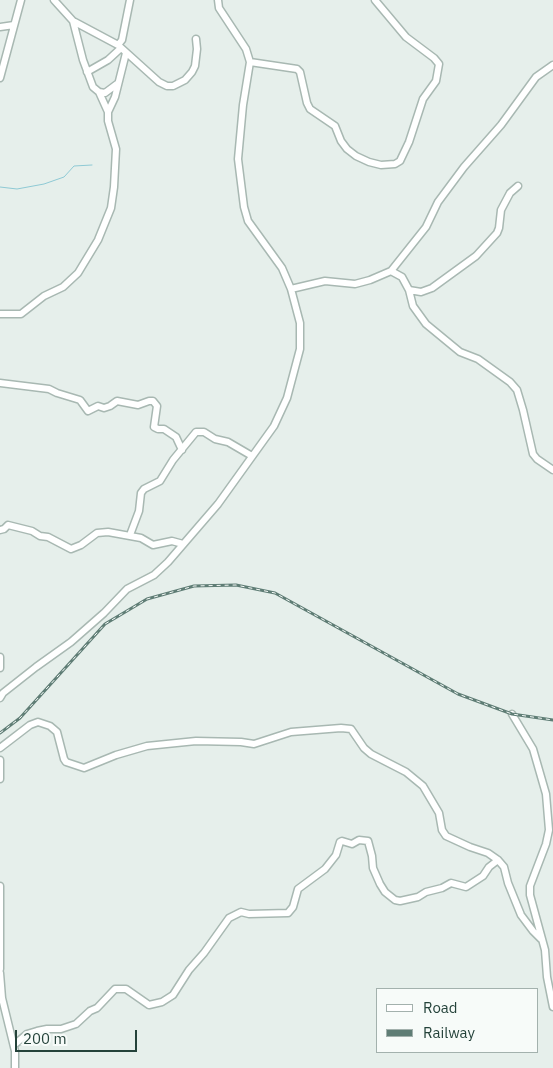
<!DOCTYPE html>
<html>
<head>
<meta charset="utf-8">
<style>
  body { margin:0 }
  #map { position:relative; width:553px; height:1068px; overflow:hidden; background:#e6efeb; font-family:"IBM Plex Sans",sans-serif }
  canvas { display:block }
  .legend { position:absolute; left:376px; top:988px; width:162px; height:65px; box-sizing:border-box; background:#f7fbf9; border:1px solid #a3b1ad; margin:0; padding:6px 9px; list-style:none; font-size:15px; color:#24423a }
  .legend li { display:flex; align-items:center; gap:10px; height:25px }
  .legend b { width:25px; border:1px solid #a3b1ad }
  .scale { position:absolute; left:15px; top:1030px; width:122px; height:22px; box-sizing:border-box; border:2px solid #24423a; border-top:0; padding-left:6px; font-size:15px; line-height:18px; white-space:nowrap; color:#24423a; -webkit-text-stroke:4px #f7fbf9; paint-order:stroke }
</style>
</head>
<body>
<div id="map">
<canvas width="553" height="1068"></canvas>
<ul class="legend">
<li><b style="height:6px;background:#fff"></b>Road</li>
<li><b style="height:6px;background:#5f7d75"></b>Railway</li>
</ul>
<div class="scale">200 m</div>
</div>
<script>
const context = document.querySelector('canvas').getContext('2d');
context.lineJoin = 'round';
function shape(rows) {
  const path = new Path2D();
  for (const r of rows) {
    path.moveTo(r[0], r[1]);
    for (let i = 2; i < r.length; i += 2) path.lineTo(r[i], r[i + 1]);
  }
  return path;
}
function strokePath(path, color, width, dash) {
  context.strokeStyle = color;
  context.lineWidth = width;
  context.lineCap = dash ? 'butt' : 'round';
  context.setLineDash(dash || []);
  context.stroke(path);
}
strokePath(shape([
  [0,187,17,189,44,184,64,177,74,166,92,165]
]), '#8ec9d4', 1);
const minor = shape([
  [54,0,73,21,118,45,122,40,130,0],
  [73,21,83,60,93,87,99,92,105,93,117,84],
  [0,27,14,25],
  [118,45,159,82,167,86,173,86,185,80,192,72,195,66,197,49,196,39],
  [250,62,297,69,300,72,307,103,310,109,335,126,341,141,347,149,356,156,369,162,381,165,395,164,400,161,409,142,423,99,436,81,439,64,434,58,406,37,375,0],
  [87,72,108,60,121,48],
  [0,78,21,0],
  [99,92,108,112],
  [391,271,402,277,409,290,413,306,426,324,460,352,478,359,510,382,517,390,523,410,533,454,537,459,553,470],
  [291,289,325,281,355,284,370,280,391,271,426,227,438,202,464,167,501,125,536,77,553,65],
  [409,290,421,292,432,288,476,256,497,233,499,228,501,210,510,193,518,186],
  [0,314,21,314,44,296,63,287,78,273,98,240,111,208,114,187,116,149,108,121,108,112,115,97,126,53],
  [0,383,49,389,57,393,80,400,88,411,98,406,104,408,110,406,117,401,138,405,149,401,153,401,157,406,154,427,158,429,164,429,176,437,182,450],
  [0,530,4,529,8,525,32,531,40,536,48,537,71,549,81,545,97,533,108,532,141,538,153,545,172,541,183,544],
  [130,535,139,511,141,493,144,489,160,481,173,460,196,432,204,432,215,439,228,442,252,456],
  [0,657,0,668],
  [0,698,3,693,36,667,71,642,104,613,127,589,154,575,168,562,218,504,274,426,287,398,300,349,300,323,291,289,282,268,248,221,244,207,238,159,243,105,250,62,246,49,219,8,218,0],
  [512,714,533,749,546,794,549,830,546,844,530,886,530,895,545,950,547,977,553,1007],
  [0,748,30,725,38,722,50,726,57,732,64,759,66,762,84,768,116,755,147,746,196,741,241,742,254,744,291,732,341,728,351,729,364,748,371,754,406,772,423,786,439,813,442,830,446,836,470,847,488,853,498,860,504,867,508,883,521,915,533,931,541,939],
  [0,760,0,779],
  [0,886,0,969],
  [0,973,2,998,15,1051,15,1068],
  [14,1045,27,1034,37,1031,47,1029,61,1029,76,1024,90,1011,97,1008,115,989,126,989,149,1005,162,1002,173,995,189,970,204,953,229,918,241,912,249,914,288,913,293,907,298,889,325,869,336,855,340,842,342,841,352,844,359,840,368,841,372,856,373,868,380,884,385,892,395,900,400,901,418,897,426,892,442,888,451,883,466,887,483,876,489,867,498,860]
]);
strokePath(minor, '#a8b8b2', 9);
strokePath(minor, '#fff', 6);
const rail = shape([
  [0,733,20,718,105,624,147,599,194,586,236,585,275,593,458,694,512,714,553,720]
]);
strokePath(rail, '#5f7d75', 3);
strokePath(rail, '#f7fbf9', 1, [4]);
</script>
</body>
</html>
